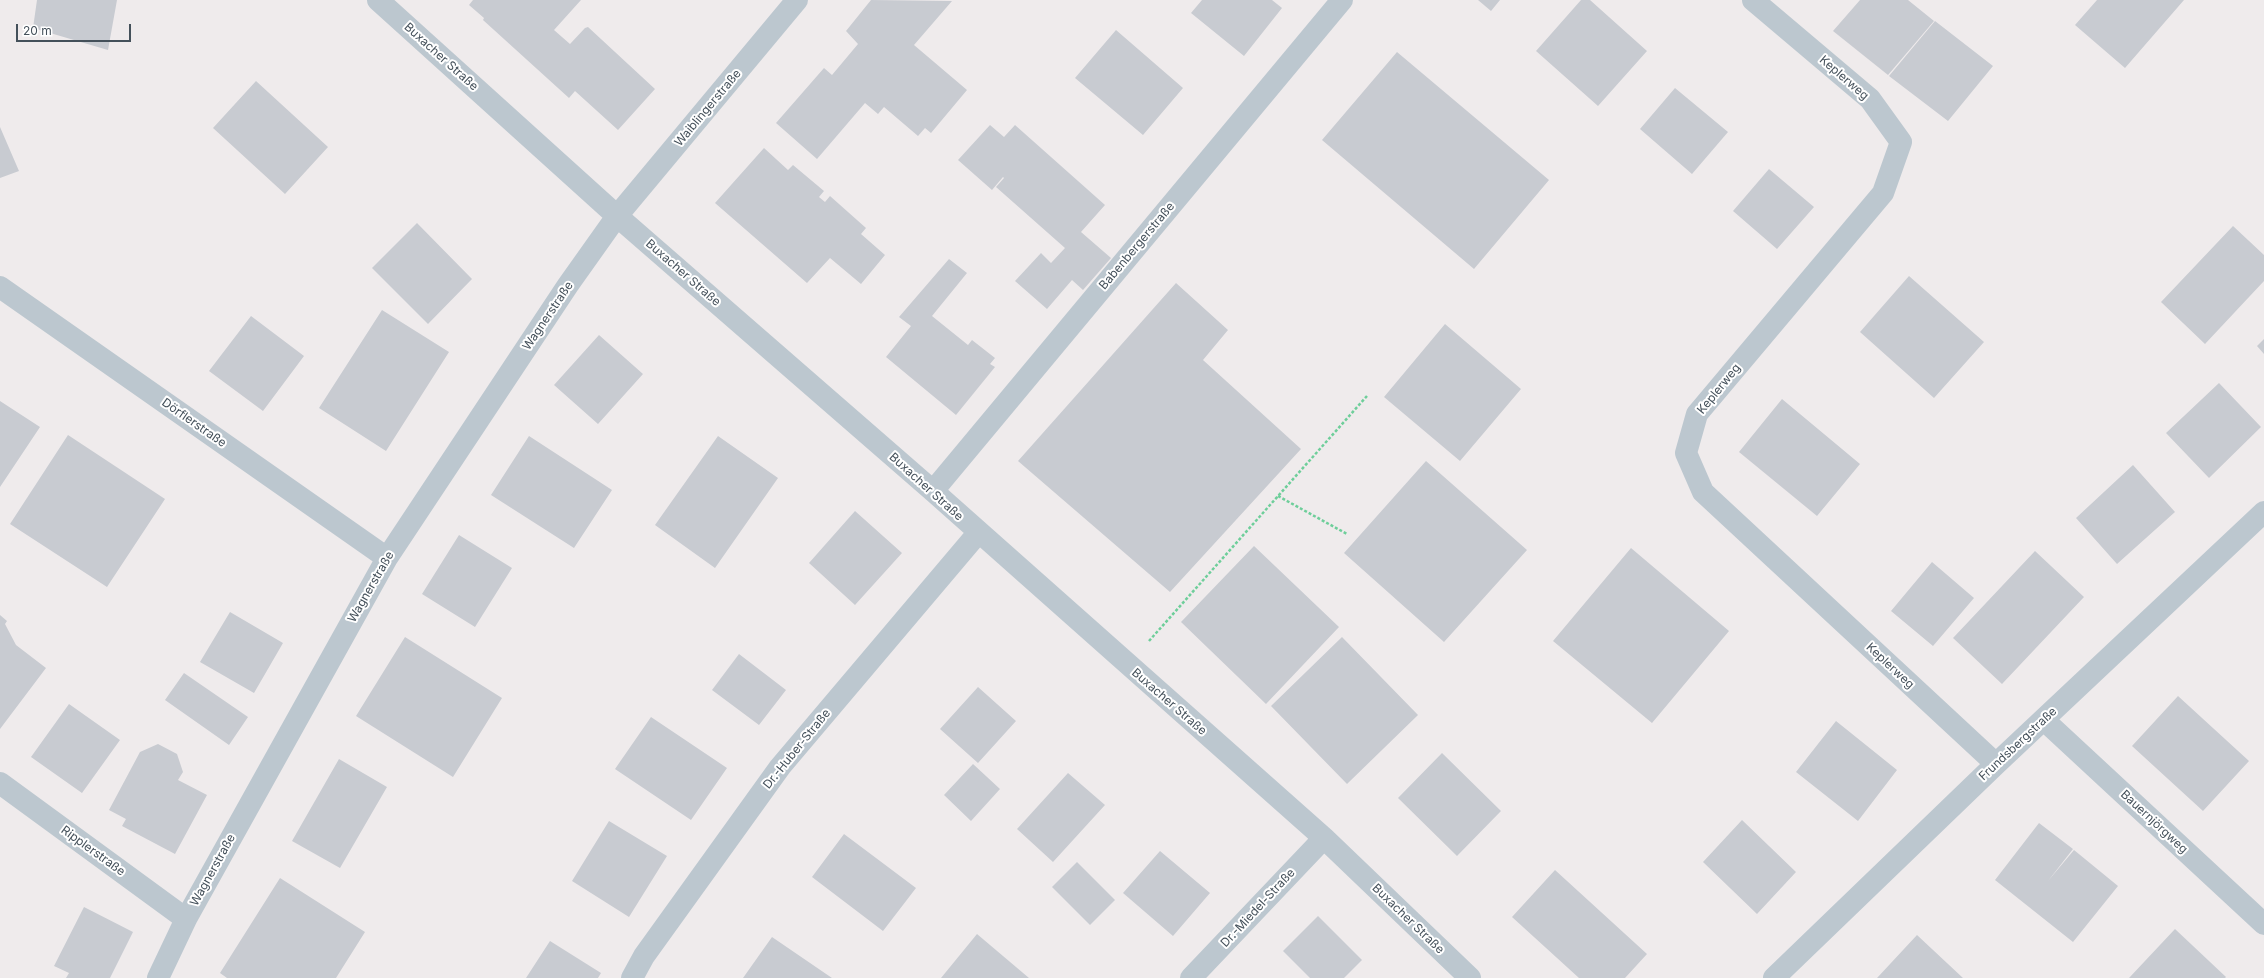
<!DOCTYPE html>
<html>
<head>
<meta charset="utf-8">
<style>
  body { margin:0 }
  #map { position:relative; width:2264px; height:978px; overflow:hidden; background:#efebec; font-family:Inter,sans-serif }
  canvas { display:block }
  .scale { position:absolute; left:16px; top:24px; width:115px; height:18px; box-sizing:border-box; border:2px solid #44505a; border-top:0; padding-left:5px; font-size:12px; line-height:14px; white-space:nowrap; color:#44505a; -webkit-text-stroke:3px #fff; paint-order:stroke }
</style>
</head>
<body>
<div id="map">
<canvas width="2264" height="978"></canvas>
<div class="scale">20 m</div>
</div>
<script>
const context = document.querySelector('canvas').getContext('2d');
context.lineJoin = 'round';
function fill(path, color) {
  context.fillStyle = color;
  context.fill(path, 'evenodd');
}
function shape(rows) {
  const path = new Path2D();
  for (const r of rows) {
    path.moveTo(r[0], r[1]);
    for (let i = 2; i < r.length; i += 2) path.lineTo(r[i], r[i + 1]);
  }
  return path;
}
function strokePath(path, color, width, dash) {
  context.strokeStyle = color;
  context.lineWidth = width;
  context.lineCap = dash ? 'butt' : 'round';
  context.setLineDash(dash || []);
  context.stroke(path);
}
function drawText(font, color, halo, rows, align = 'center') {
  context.font = font + ' Inter,sans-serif';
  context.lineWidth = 4;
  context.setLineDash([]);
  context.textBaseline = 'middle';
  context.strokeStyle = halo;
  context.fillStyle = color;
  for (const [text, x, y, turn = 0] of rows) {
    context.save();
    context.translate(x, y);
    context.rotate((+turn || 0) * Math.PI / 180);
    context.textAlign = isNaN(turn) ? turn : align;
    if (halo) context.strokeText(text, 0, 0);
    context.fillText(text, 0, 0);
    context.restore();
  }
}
fill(shape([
  [37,0,117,0,108,50,33,28],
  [473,0,581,0,554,30,570,44,585,28,588,27,655,89,618,130,575,91,569,98,483,20,484,18,469,5],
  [871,0,952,1,914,45,967,90,931,133,925,128,918,136,884,107,878,114,865,103,817,159,776,123,824,68,832,75,858,44,846,31],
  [1202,0,1272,0,1282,8,1244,56,1191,13],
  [1478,0,1500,0,1491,11],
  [1581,0,1590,0,1647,51,1598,106,1536,51],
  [1860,0,1908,0,1934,21,1888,75,1833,31],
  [2097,0,2184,0,2125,68,2075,25],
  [1935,21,1993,66,1948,121,1889,76],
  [1116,30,1183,88,1143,135,1075,78],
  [1397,52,1549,180,1474,269,1322,140],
  [256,81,328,147,285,194,213,128],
  [1675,88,1728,132,1692,174,1640,129],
  [990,125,1004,137,1015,125,1105,205,1081,232,1111,258,1083,290,1072,280,1047,309,1015,281,1041,253,1051,263,1065,248,996,187,1004,178,1003,177,992,190,958,160],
  [0,127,19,171,0,178],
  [764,148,788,170,793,165,824,191,819,197,825,202,830,196,866,228,861,234,885,255,861,284,830,258,807,283,715,203],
  [1769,169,1814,207,1777,249,1733,211],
  [417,223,472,279,428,324,372,268],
  [2233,226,2264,255,2264,281,2205,344,2161,302],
  [949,259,967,273,932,316,968,345,972,340,995,358,990,364,995,367,956,415,886,357,911,326,899,317],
  [1909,276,1984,342,1934,398,1860,332],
  [1176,283,1228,330,1203,360,1301,449,1170,592,1018,461],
  [382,310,449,352,386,451,319,408],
  [251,316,304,356,263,411,209,371],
  [1445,324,1521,389,1460,461,1384,397],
  [599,335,643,374,598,424,554,385],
  [2264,339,2264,354,2257,346],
  [2219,383,2261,427,2209,478,2166,433],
  [1782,399,1860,464,1817,516,1739,452],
  [0,401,40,427,0,487],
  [68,435,165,499,107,587,10,524],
  [529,436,612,490,574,548,491,495],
  [718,436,778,478,715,568,655,525],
  [1426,461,1527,550,1444,642,1344,553],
  [2133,465,2175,512,2117,564,2076,518],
  [855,511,902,553,855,605,809,563],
  [459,535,512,568,475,627,422,594],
  [1254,546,1339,627,1266,704,1181,622],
  [1631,548,1729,631,1652,723,1553,641],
  [2035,551,2084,597,2002,684,1953,638],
  [1932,562,1974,598,1933,646,1891,611],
  [230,612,283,643,254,693,200,662],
  [0,615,7,621,5,624,16,645,46,668,0,729],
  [405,637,502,698,453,777,356,716],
  [1342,637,1418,715,1347,784,1271,706],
  [739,654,786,690,759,725,712,690],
  [184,673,248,717,229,745,165,700],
  [978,687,1016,721,978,763,940,729],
  [2178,696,2249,761,2203,811,2132,746],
  [69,704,120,740,82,793,31,757],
  [651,717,727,768,691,820,615,769],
  [1836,721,1897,770,1858,821,1796,772],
  [158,744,177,754,183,772,178,780,207,795,175,854,122,826,126,819,109,810,140,752],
  [1442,753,1501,811,1457,856,1398,798],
  [339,759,387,787,340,868,292,841],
  [973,764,1000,789,971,821,944,795],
  [1068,773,1105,805,1053,862,1017,829],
  [1742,820,1796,872,1757,914,1703,862],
  [609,821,667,856,629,917,572,881],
  [2039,823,2073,849,2048,881,2074,850,2118,886,2073,942,1995,880],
  [844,834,916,888,883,931,812,877],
  [1160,851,1210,893,1173,936,1123,893],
  [1077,862,1115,900,1090,925,1052,887],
  [1555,870,1647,954,1625,978,1579,978,1512,917],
  [280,878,365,932,336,978,227,978,220,973],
  [84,907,133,932,110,978,66,978,69,973,54,966],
  [1318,916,1362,960,1344,978,1310,978,1283,951],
  [2175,929,2226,977,2225,978,2129,978],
  [977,934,1029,978,941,978],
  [1917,935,1963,978,1877,978],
  [772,937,832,978,743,978],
  [550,941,601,973,598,978,526,978]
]), '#c8cbd1');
strokePath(shape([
  [1278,496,1347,534],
  [1149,641,1367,396]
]), '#6ece9a', 2.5, [3, 2]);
strokePath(shape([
  [378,0,617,216,933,491,1324,838,1470,978],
  [1753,0,1870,99,1901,142,1883,193,1697,414,1686,453,1703,492,1996,764],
  [0,287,387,558],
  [933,491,1342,0],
  [2044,720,2264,924],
  [0,783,186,919],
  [158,978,186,919,387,558,568,285,617,216,797,0],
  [632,978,644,956,780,767,978,533],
  [1191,978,1324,838],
  [1774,978,1996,764,2264,512]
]), '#bcc7cf', 22);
drawText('12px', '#44505a', '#fff', [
  ["Buxacher Straße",441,57,42],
  ["Keplerweg",1844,78,41],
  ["Waiblingerstraße",708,108,-50],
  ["Babenbergerstraße",1137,246,-50],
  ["Buxacher Straße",683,273,41],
  ["Wagnerstraße",548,316,-56],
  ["Keplerweg",1719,389,-51],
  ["Dörflerstraße",194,423,35],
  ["Buxacher Straße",926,487,42],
  ["Wagnerstraße",371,587,-60],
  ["Keplerweg",1890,666,43],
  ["Buxacher Straße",1169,702,41],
  ["Frundsbergstraße",2018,744,-43],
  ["Dr.-Huber-Straße",797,749,-51],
  ["Bauernjörgweg",2154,822,43],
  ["Ripplerstraße",93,851,36],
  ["Wagnerstraße",213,870,-61],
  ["Dr.-Miedel-Straße",1258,908,-47],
  ["Buxacher Straße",1408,919,44]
]);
</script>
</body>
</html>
